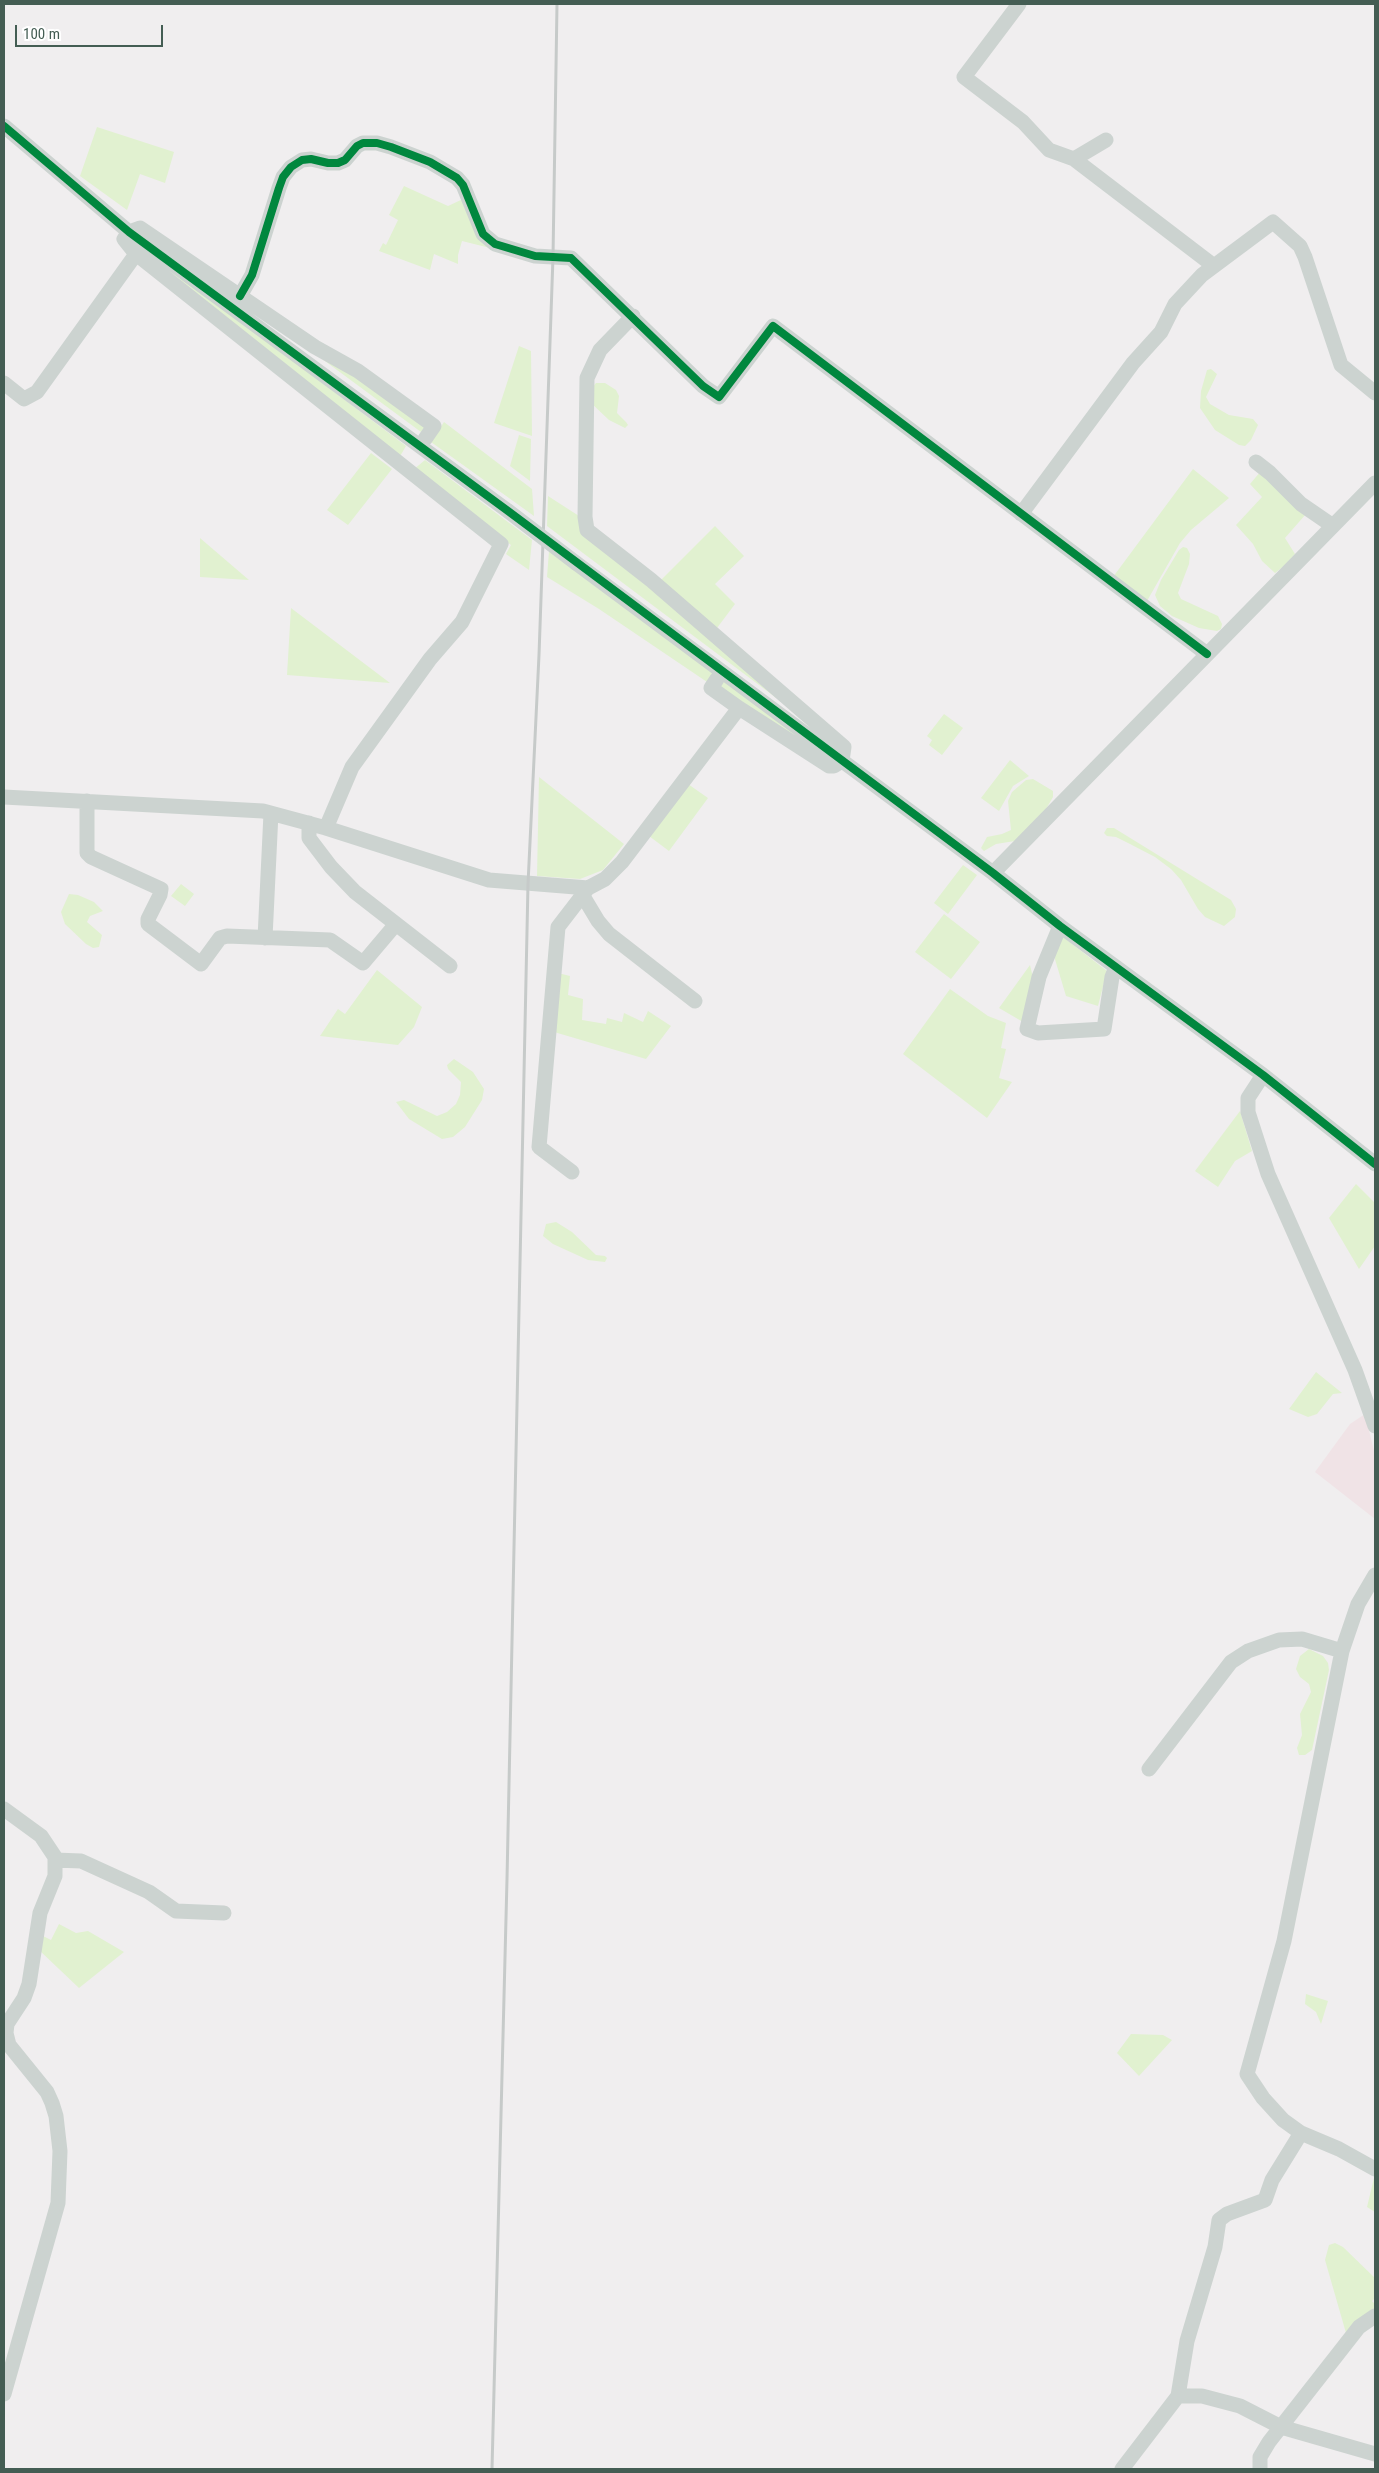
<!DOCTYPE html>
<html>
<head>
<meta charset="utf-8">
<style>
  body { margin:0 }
  #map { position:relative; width:1379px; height:2473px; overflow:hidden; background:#f0eeef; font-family:"Roboto Condensed",sans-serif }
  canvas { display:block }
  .frame { position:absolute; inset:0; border:5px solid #445d53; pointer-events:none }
  .scale { position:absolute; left:15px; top:25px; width:148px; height:22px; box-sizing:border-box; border:2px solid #445d53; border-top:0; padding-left:6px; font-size:15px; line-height:18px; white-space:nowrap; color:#445d53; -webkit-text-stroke:4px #fff; paint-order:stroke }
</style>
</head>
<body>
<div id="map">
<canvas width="1379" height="2473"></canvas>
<div class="frame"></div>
<div class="scale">100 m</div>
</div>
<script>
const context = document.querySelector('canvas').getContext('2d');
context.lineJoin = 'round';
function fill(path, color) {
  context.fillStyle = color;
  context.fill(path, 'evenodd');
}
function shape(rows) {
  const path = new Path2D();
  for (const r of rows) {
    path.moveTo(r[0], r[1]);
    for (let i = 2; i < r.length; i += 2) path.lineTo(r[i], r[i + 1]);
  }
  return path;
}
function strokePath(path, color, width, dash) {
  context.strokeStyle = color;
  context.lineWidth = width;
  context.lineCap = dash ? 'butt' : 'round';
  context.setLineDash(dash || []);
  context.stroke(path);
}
fill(shape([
  [1365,1414,1375,1455,1375,1519,1315,1472,1350,1424]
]), '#f0e3e6');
fill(shape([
  [97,127,174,152,165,183,140,174,127,210,80,176],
  [404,186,448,206,463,199,490,248,462,241,458,255,458,264,434,254,430,270,379,251,383,243,386,245,398,220,389,215],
  [161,265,187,281,406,446,399,458],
  [519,346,531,351,532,436,494,423],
  [314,353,360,376,427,424,421,432],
  [1211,369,1217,374,1206,397,1210,404,1229,415,1253,419,1258,425,1251,440,1245,446,1239,445,1215,430,1200,408,1201,391,1207,370],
  [596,383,605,383,616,390,619,396,617,413,626,422,628,425,625,428,609,420,591,403,592,388],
  [444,422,532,489,534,516,431,442],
  [519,435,531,439,530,481,510,466],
  [371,453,392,469,348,525,327,510],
  [425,460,532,540,529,570,506,554,511,545,413,470],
  [1193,469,1229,498,1191,530,1180,543,1147,601,1113,577],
  [1261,471,1306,514,1285,538,1295,554,1284,566,1275,573,1262,561,1253,544,1236,525,1262,497,1250,484],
  [548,496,579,516,819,730,547,526],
  [715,526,744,556,715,584,735,604,717,628,661,580],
  [200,538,249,580,200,577],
  [1183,547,1187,548,1190,554,1189,564,1178,593,1181,599,1218,616,1222,624,1221,629,1217,631,1199,628,1172,616,1160,606,1155,595,1161,580,1179,550],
  [549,551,718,675,710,684,599,609,547,577],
  [291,608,390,683,287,675],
  [722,677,828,757,715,688],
  [944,714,963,728,942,755,929,745,932,740,927,736],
  [1010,760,1029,776,1013,786,999,811,981,798],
  [539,777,624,844,603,870,580,879,537,876],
  [1033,779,1053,791,1053,797,1046,809,1015,841,996,844,984,851,981,848,987,837,1002,834,1011,830,1008,801,1012,792,1026,780],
  [688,784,708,798,669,851,649,836],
  [1107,828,1114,828,1231,900,1236,909,1235,917,1224,926,1205,917,1198,909,1181,880,1171,869,1155,857,1130,844,1116,837,1107,836,1104,833],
  [963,865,977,875,948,914,934,903],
  [181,884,194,894,185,906,171,896],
  [69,894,78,895,94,902,103,911,90,916,87,922,102,935,99,947,93,948,86,944,65,924,61,912],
  [944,914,980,942,951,979,915,952],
  [1063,937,1107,971,1098,1006,1066,996,1054,956],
  [1030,965,1033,978,1023,1022,999,1008],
  [377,970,422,1007,414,1027,398,1045,320,1036,338,1009,345,1014],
  [558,973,570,976,568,995,583,999,582,1020,606,1024,607,1018,622,1022,624,1013,643,1022,648,1011,671,1026,646,1059,554,1032],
  [950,989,988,1016,1006,1023,1001,1048,1006,1049,999,1078,1012,1082,987,1118,903,1054],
  [454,1059,473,1072,484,1089,482,1100,465,1127,453,1137,442,1139,409,1119,396,1102,404,1100,437,1116,447,1112,456,1104,460,1095,461,1082,448,1069,447,1065],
  [1240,1111,1252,1151,1235,1161,1218,1187,1195,1171],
  [1356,1184,1375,1203,1375,1246,1359,1269,1329,1218],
  [556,1222,572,1232,596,1255,605,1256,607,1258,605,1262,588,1260,553,1244,543,1236,546,1224],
  [1316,1372,1342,1393,1333,1394,1317,1414,1308,1417,1289,1409],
  [1309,1649,1323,1656,1328,1663,1329,1670,1312,1750,1305,1755,1299,1755,1297,1748,1302,1735,1300,1714,1311,1692,1309,1684,1300,1677,1296,1669,1300,1656],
  [59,1924,76,1933,88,1931,124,1952,79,1988,39,1950,41,1935,51,1940],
  [1306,1994,1328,2001,1321,2024,1316,2012,1305,2004],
  [1131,2034,1163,2035,1172,2040,1139,2076,1117,2053],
  [1374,2178,1375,2179,1375,2212,1367,2207],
  [1335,2243,1343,2247,1375,2278,1375,2298,1372,2301,1375,2304,1375,2311,1346,2333,1325,2260,1329,2245]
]), '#e1f1d0');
strokePath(shape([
  [1019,4,964,77,1023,122,1049,150,1074,159,1214,266],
  [4,126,129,232,508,511],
  [1074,159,1106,140],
  [240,296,252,275,279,188,283,177,291,167,302,160,311,159,328,163,338,163,345,160,357,146,363,143,377,143,391,147,430,162,457,178,463,185,483,234,495,244,535,256,571,258,703,386,719,397,773,326,1207,654],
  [633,316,600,350,587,378,585,517,587,530,651,580,844,747,842,761,834,766,829,766,739,708,711,688,717,679],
  [4,383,24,399,37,392,136,254],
  [1256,462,1270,473,1301,504,1333,526],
  [1021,514,1133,363,1161,332,1175,304,1202,275,1273,222,1300,246,1305,257,1341,365,1375,393],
  [576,563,993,873,1060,926,1263,1075,1375,1164],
  [4,797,263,811,326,828,489,880,588,888,605,879,622,862,739,708],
  [87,801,87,853,91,857,161,889,160,895,148,919,148,924,201,964,220,938,227,936,330,940,363,963,396,924],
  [309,823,309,838,331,867,355,892,450,966],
  [326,828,352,767,430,659,462,622,501,544,136,254,124,239,129,232,140,228,315,347,358,371,434,426,425,439],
  [993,873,1375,483],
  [583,896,598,921,609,934,695,1001],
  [1060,926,1039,977,1027,1029,1038,1033,1104,1029,1112,977,1116,967],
  [265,938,271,813],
  [1263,1075,1248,1098,1248,1112,1268,1174,1355,1370,1375,1426],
  [572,1172,539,1147,558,927,588,888],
  [1375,1575,1358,1604,1342,1651,1284,1941,1247,2074,1263,2098,1283,2120,1301,2133,1339,2149,1375,2169],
  [1149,1769,1231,1662,1248,1651,1279,1640,1302,1639,1342,1651],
  [4,1809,41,1836,55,1857,55,1876,40,1913,29,1984,24,1998,7,2024,6,2033,9,2045,47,2092,52,2103,56,2116,60,2151,58,2203,4,2394],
  [55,1860,81,1861,149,1892,176,1911,224,1913],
  [1178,2396,1202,2396,1240,2406,1281,2427,1375,2454],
  [1122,2469,1178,2396,1187,2341,1215,2247,1219,2220,1227,2214,1265,2200,1272,2180,1301,2133],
  [1260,2469,1260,2457,1269,2442,1359,2327,1375,2316]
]), '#ccd3d0', 15);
strokePath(shape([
  [492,2469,507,1879,528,884,539,655,553,257,557,4]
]), '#c6cac9', 3);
strokePath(shape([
  [508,511,576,563]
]), '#ccd3d0', 15);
strokePath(shape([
  [4,126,129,232,508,511,993,873,1060,926,1263,1075,1375,1164],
  [240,296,252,275,279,188,283,177,291,167,302,160,311,159,328,163,338,163,345,160,357,146,363,143,377,143,391,147,430,162,457,178,463,185,483,234,495,244,535,256,571,258,703,386,719,397,773,326,1207,654]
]), '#00873e', 8);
</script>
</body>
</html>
